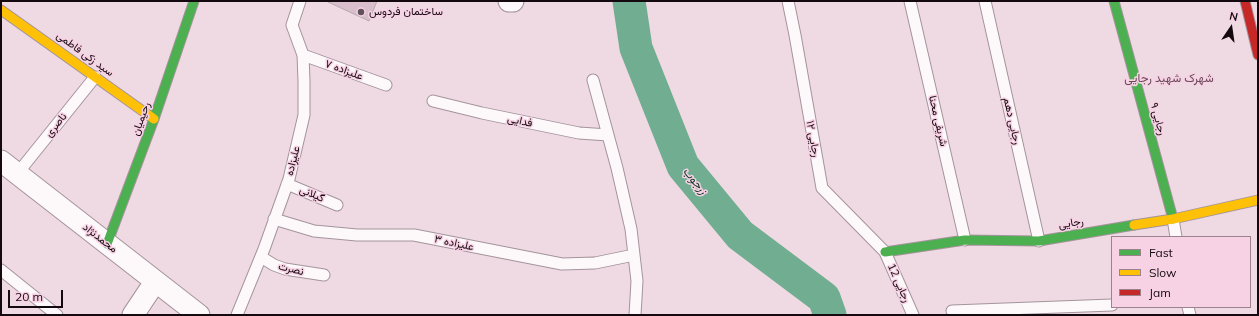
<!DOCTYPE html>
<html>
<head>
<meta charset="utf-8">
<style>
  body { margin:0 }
  #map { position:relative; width:1259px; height:316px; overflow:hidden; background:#efdae4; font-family:Mulish,sans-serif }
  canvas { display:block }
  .frame { position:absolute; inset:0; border:2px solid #14090f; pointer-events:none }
  .legend { position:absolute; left:1111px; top:236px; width:140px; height:72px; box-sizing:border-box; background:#f7d2e4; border:1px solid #9c828f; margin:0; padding:5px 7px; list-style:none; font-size:12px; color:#14090f }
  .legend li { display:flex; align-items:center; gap:8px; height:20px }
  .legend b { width:20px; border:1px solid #9c828f }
  .north { position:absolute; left:1211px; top:8px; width:40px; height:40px; -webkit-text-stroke:3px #f7d2e4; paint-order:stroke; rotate:13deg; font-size:11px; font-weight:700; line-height:16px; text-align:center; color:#14090f }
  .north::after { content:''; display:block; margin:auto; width:14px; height:18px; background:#14090f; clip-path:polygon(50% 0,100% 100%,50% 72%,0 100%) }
  .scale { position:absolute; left:8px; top:290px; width:55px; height:18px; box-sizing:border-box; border:2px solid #14090f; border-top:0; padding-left:5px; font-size:12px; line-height:14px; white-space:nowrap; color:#14090f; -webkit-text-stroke:3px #f7d2e4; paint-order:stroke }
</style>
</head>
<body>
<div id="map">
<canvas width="1259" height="316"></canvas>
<div class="frame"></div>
<ul class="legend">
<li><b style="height:5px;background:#4caf50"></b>Fast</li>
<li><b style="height:5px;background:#ffc107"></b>Slow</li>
<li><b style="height:5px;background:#c62828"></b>Jam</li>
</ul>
<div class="north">N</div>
<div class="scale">20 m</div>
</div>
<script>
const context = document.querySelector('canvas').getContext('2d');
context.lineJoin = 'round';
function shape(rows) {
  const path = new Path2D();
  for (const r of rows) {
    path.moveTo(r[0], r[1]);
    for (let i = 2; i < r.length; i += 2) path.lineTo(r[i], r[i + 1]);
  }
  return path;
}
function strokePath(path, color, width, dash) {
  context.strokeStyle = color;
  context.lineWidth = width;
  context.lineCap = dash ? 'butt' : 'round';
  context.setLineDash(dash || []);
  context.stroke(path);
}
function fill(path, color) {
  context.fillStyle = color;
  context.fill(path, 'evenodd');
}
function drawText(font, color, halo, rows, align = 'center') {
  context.font = font + ' Mulish,Vazirmatn,sans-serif';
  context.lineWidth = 3;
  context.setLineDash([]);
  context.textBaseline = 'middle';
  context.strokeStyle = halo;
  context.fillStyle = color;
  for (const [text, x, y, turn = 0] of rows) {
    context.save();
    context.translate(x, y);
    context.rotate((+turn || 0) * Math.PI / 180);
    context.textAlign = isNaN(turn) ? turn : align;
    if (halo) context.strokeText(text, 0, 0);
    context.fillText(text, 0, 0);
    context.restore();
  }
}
strokePath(shape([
  [629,1,636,48,683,166,740,235,824,298,830,315]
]), '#70ad91', 33);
const building = shape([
  [328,1,377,1,369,21,328,2,328,1]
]);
fill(building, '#d8bfcb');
strokePath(building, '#b8a8b0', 1);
const lane = shape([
  [788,1,795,35,822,188,885,252,913,315],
  [910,1,965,240],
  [985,1,1039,241],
  [303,55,386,85],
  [593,80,617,168,631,229,637,281,635,315],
  [433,101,482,113,579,133,608,135],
  [17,174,95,77],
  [287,184,337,205],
  [274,219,314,231,357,235,414,235,562,264,595,263,634,255],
  [1173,219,1176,237],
  [261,257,274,265,285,269,324,275],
  [1,270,57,315],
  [1188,307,1190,315],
  [952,311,1112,305],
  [237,315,264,249,289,179,304,115,304,81,303,55,292,25,300,1]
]);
const street = shape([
  [509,1,513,1],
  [1,161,199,315],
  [133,315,155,282]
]);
const fast = shape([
  [1114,1,1173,219],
  [107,244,154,119,194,1],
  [885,252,965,240,1039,241,1134,225]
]);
const slow = shape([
  [1,10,154,119],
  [1134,225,1173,219,1258,200]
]);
const jam = shape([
  [1245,1,1258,55]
]);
strokePath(lane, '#a4949b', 13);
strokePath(street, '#a4949b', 23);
strokePath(fast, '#a4949b', 11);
strokePath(slow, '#a4949b', 11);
strokePath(jam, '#a4949b', 11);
strokePath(lane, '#fdf9fb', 11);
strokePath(street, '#fdf9fb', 21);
strokePath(fast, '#4caf50', 9);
strokePath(slow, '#ffc107', 9);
strokePath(jam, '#c62828', 9);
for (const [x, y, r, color] of [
  [361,12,4,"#61525a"]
]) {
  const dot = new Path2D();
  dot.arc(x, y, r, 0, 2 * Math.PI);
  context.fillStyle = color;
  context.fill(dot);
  strokePath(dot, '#f7d2e4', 1.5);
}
drawText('11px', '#14090f', '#f7d2e4', [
  ["ساختمان فردوس",369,12]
], 'left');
drawText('11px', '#14090f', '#f7d2e4', [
  ["سید زکی فاطمی",85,54,36],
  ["علیزاده ۷",344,70,20],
  ["رحیمیان",141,119,-70],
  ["رجایی ۹",1158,119,75],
  ["فدایی",520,121,12],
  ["شریفی محنا",938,121,77],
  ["رجایی دهم",1012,121,77],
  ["ناصری",56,125,-51],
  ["رجایی ۱۲",813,139,80],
  ["علیزاده",293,161,-76],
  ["گیلانی",312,194,23],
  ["رجایی",1071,223,-9],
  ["محمدنژاد",100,238,38],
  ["علیزاده ۳",454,243,12],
  ["نصرت",291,269,13],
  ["رجایی 12",899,283,66]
]);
drawText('12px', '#6a4b5a', '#f7d2e4', [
  ["شهرک شهید رجایی",1169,78]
]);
drawText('italic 12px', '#103926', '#f7d2e4', [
  ["زرجوب",695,181,51]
]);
</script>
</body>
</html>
